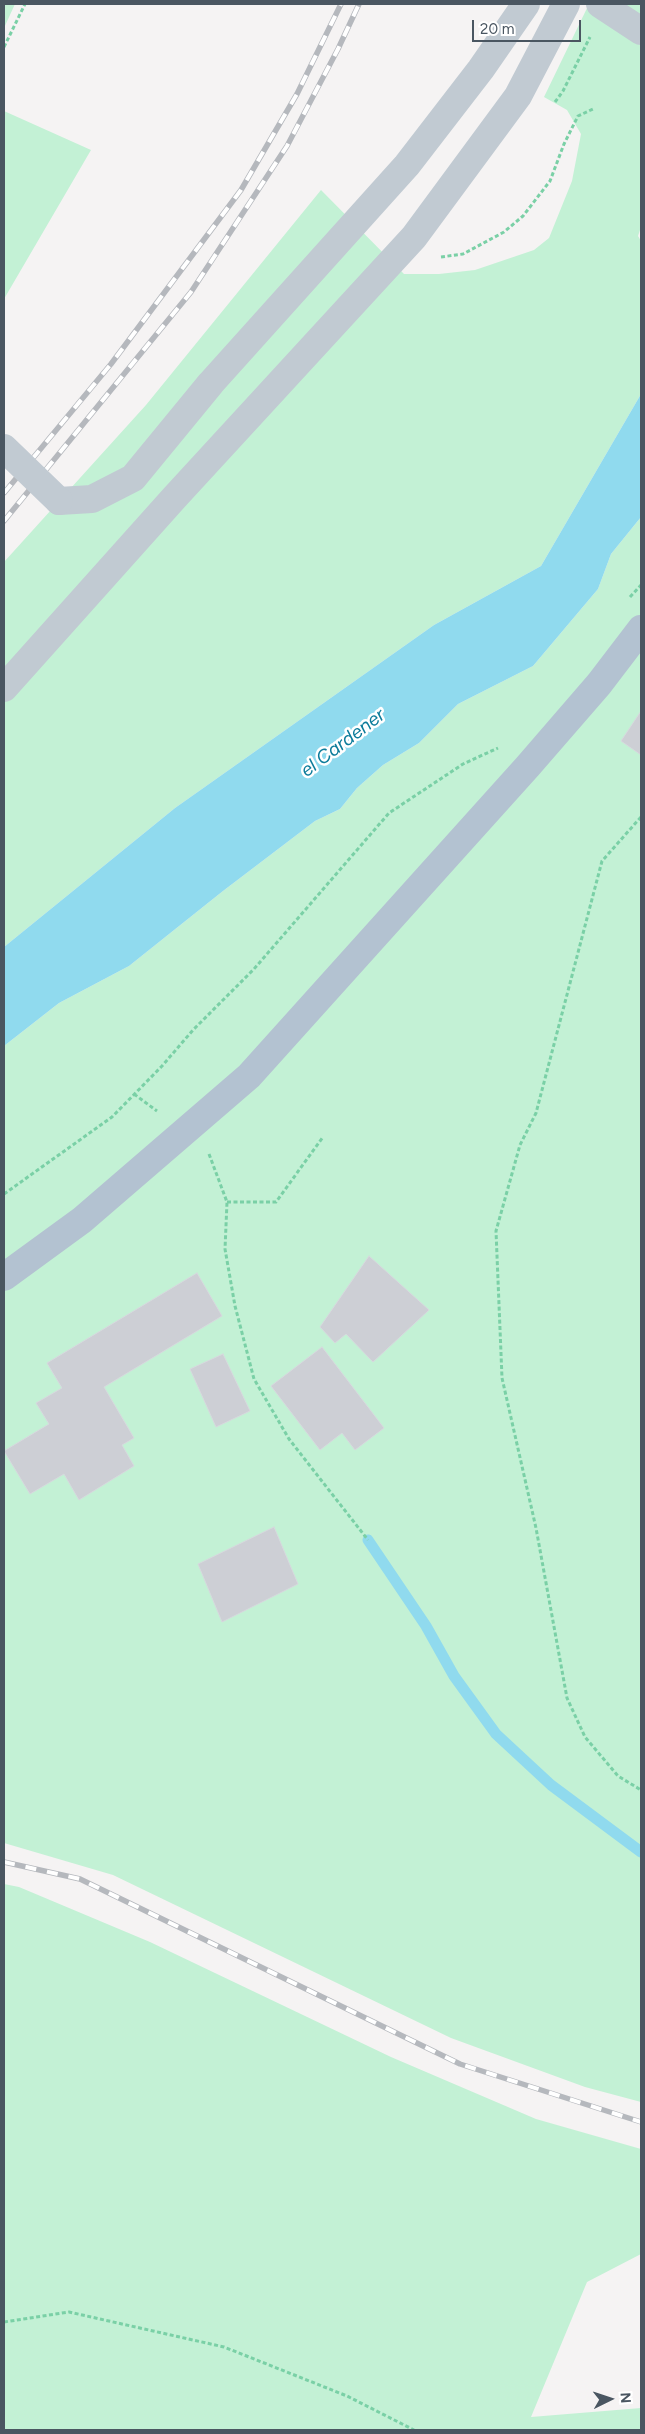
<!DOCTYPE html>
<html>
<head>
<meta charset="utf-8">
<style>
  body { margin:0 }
  #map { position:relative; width:645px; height:2434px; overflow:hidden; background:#f5f3f3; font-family:Figtree,sans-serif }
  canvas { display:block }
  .frame { position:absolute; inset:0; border:5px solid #4a5661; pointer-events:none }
  .north { position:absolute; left:585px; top:2374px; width:50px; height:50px; -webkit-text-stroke:4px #fff; paint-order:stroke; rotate:86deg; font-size:14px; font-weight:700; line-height:20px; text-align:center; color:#4a5661 }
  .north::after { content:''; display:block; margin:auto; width:18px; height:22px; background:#4a5661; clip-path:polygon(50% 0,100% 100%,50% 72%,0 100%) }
  .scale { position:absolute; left:472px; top:20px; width:109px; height:22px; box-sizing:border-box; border:2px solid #4a5661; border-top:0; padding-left:6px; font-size:15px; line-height:18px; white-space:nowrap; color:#4a5661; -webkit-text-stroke:4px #fff; paint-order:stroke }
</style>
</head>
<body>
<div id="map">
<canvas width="645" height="2434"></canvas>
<div class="frame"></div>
<div class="north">N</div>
<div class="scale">20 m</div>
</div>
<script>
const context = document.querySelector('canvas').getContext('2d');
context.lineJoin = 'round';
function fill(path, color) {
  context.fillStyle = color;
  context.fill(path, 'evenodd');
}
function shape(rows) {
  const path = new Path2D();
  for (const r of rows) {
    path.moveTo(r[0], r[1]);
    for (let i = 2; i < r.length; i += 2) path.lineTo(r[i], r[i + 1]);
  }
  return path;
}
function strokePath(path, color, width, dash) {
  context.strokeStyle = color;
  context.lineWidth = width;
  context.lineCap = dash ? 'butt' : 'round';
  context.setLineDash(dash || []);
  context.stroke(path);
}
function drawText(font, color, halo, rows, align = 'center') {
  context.font = font + ' Figtree,sans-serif';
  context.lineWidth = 5;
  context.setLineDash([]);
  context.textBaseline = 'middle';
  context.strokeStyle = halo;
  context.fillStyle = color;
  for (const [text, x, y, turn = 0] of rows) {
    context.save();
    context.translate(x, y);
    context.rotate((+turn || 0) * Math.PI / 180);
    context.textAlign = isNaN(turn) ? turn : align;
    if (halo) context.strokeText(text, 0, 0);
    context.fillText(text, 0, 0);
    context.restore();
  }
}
fill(shape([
  [4,4,15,4,4,28],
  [589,4,641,4,641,227,638,236,641,241,641,394,541,566,434,625,175,808,4,947,4,562,146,405,321,190,404,274,439,274,475,270,534,250,549,238,572,181,581,134,567,110,544,97],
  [4,111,91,150,4,299],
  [641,517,641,2102,585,2087,451,2038,113,1875,4,1843,4,1046,59,1003,129,966,223,891,315,821,340,809,357,788,383,765,419,743,458,704,533,666,598,589,611,554],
  [4,1884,19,1887,150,1942,391,2057,536,2119,641,2149,641,2254,587,2282,531,2417,641,2408,641,2430,4,2430]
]), '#c3f1d5');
fill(shape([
  [641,394,641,517,611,554,598,589,533,666,458,704,419,743,383,765,357,788,340,809,315,821,223,891,129,966,59,1003,4,1046,4,947,175,808,434,625,541,566]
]), '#90daee');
strokePath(shape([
  [368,1540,426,1626,454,1676,496,1734,551,1785,641,1852]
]), '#90daee', 11);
const building = shape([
  [641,711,641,755,621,741,641,711],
  [369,1256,429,1310,373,1362,346,1334,335,1343,320,1327,369,1256],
  [197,1273,222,1316,104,1387,134,1438,122,1445,134,1466,79,1500,64,1474,30,1494,4,1451,49,1424,36,1403,62,1388,47,1363,197,1273],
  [322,1347,384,1428,355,1450,342,1433,320,1450,271,1386,322,1347],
  [223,1354,250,1411,216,1427,190,1369,223,1354],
  [274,1527,298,1584,222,1622,198,1564,274,1527]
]);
fill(building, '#cdcfd5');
strokePath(building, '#d7d9de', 1);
strokePath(shape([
  [4,47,25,4],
  [555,102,563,91,590,37],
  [441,257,463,254,504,232,523,216,550,181,564,144,578,116,595,108],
  [630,597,641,585],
  [641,817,602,861,536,1113,520,1145,496,1231,502,1378,536,1528,567,1698,585,1737,618,1776,641,1790],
  [134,1094,157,1111],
  [209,1154,227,1202,225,1249,235,1306,254,1379,289,1439,368,1540],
  [4,1194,112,1117,162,1066,193,1030,254,969,389,813,463,764,498,748],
  [227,1202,276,1202,323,1137],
  [4,2322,69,2312,224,2347,347,2396,414,2430]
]), '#7ad0a6', 3, [4, 2.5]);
strokePath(shape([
  [600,4,641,31],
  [59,501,92,499,133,478,211,383,407,165,481,69,526,4],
  [4,688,174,498,414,237,518,96,566,4]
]), '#c1cad2', 28);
strokePath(shape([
  [4,1277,82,1220,249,1076,528,766,599,684,641,629]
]), '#b3c2d1', 28);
const rail = shape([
  [4,493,111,364,241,190,297,94,341,4],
  [4,521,191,292,287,146,338,49,359,4],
  [4,1862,80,1879,460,2064,641,2122]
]);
strokePath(rail, '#b5b8bd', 5.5);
strokePath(rail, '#fff', 4, [11]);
strokePath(shape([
  [4,448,59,501]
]), '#c1cad2', 28);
drawText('italic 19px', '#0c7c9b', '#fff', [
  ["el Cardener",343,743,-37]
]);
</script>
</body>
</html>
